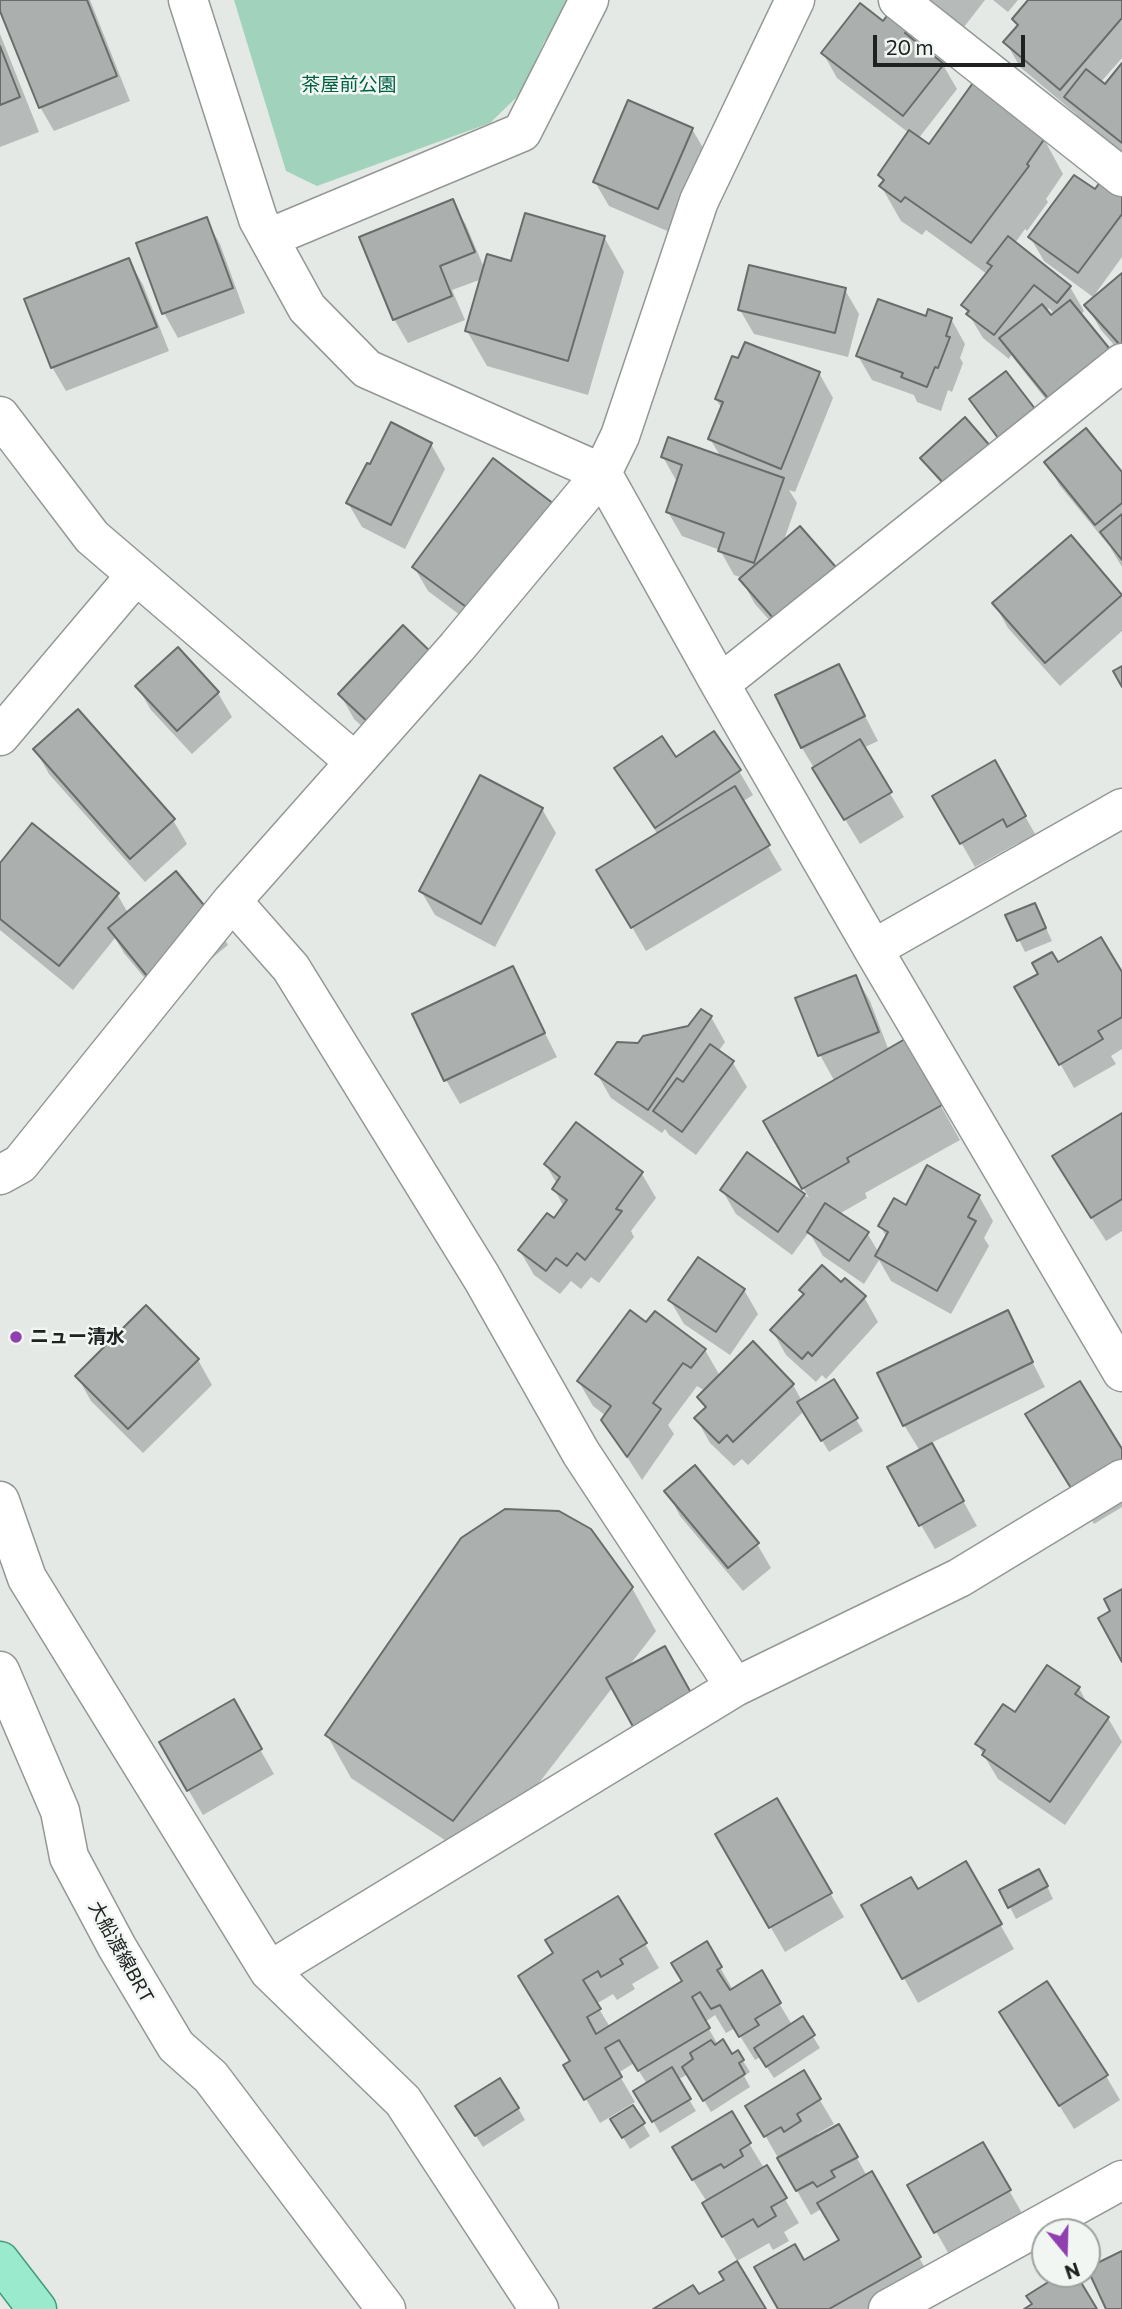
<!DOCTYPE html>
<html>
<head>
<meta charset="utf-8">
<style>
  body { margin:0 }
  #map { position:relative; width:1122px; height:2309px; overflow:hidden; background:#e4e9e6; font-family:Commissioner,sans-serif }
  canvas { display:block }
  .north { position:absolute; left:1031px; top:2218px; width:70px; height:70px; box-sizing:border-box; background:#f1f6f3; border:2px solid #9da19f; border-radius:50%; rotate:161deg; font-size:19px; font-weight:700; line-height:28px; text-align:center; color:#202121 }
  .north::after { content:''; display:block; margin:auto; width:24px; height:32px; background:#8f3faf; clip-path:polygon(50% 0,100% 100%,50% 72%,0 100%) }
  .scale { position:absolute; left:873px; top:35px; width:152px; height:32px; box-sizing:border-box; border:4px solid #202121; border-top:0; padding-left:9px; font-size:21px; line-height:24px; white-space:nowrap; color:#202121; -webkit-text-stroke:5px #f1f6f3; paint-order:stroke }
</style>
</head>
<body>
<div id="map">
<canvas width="1122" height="2309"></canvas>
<div class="north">N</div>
<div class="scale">20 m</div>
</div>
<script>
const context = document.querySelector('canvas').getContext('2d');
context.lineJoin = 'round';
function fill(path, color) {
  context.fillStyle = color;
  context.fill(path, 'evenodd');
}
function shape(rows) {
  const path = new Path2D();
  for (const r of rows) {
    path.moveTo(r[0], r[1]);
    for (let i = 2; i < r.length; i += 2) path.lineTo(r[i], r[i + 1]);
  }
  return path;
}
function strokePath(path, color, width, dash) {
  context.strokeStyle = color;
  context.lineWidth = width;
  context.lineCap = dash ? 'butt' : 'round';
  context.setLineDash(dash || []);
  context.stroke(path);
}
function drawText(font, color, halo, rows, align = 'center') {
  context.font = font + ' Commissioner,"Noto Sans JP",sans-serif';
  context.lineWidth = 5;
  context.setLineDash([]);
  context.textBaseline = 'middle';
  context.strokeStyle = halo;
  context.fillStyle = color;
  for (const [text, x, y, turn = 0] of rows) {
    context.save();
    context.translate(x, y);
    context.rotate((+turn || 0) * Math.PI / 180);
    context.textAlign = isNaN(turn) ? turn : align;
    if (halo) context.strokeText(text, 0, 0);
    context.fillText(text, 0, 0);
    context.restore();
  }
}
fill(shape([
  [234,0,577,0,544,42,522,92,490,123,317,186,286,171]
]), '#a1d3bc');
fill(shape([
  [0,0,90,0,130,101,54,131,40,107,0,7],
  [930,0,985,0,964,27],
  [993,0,1018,0,1008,12],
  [1030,0,1122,0,1122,58,1100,83,1105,87,1122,66,1122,154,1080,121,1076,114,1020,67,1006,42,1018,27,1014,19],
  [883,24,908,29,917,45,943,65,957,89,918,139,929,146,1044,139,1063,174,1046,199,1048,202,1027,231,1025,229,1015,243,1070,287,1084,311,1080,316,1066,425,1011,355,1009,359,983,338,963,305,987,274,926,230,922,235,901,221,881,186,884,183,880,175,909,133,837,78,823,53],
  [1049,308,1055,314,1050,318,1046,312],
  [0,34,39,132,0,147],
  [692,129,706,153,672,233,609,206,595,182],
  [1122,195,1122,257,1093,297,1044,261,1030,237],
  [452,201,466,225,485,270,604,237,624,272,588,395,487,366,467,331,482,279,452,290,465,320,408,343,394,319],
  [206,219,220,244,245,313,178,338,164,313],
  [129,260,143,285,169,351,66,391,52,367],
  [1122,275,1122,354,1101,330,1087,306],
  [845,290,859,314,848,357,754,334,740,310],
  [951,319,965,344,960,358,963,363,952,392,948,390,941,411,917,402,914,395,872,380,858,356],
  [819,373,833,398,795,492,789,490,797,503,783,543,853,598,795,649,755,604,741,579,743,578,734,575,720,550,682,536,668,512,677,482,663,457,721,457,710,439,722,409,716,399],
  [965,420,954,498,930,470,923,458],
  [431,444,445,469,405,549,362,527,348,503],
  [493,460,488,636,428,591,414,567],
  [1046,462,1122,475,1122,567,1110,547,1060,486],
  [1070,537,1122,596,1122,631,1060,686,1008,628,994,603],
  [403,627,386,749,354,719,340,694],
  [839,666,878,741,863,748,904,817,860,844,802,748,777,696],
  [137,686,218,693,232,717,192,754,151,710],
  [35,749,173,820,187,844,145,882,49,774],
  [676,760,739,771,753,795,742,802,782,870,646,951,599,871,658,835,616,769],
  [995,763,1039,841,1023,850,1018,843,975,867,935,797],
  [542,809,556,833,495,947,435,915,421,891],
  [0,866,117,894,128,913,214,921,228,945,162,999,124,953,115,938,73,990,0,930],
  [1041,917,1052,941,1025,952,1019,940],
  [1057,964,1122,976,1122,1049,1111,1056,1116,1064,1074,1088,1017,988],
  [512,968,557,1057,460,1104,446,1080],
  [856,977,870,1001,889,1051,924,1076,960,1140,865,1193,867,1198,839,1214,867,1233,879,1253,887,1238,880,1226,906,1207,979,1196,993,1221,984,1238,989,1246,951,1314,891,1281,879,1260,864,1284,823,1256,809,1232,792,1255,736,1214,722,1190,747,1154,809,1198,765,1122,835,1082,820,1055],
  [711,1017,725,1042,718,1052,733,1063,747,1087,696,1155,669,1135,665,1129,662,1133,611,1098,597,1074,639,1044,689,1028],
  [1122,1115,1122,1231,1106,1241,1068,1181],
  [576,1125,642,1174,656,1198,631,1231,634,1237,599,1283,591,1277,581,1289,571,1281,560,1294,534,1275,520,1251,554,1221,564,1207,554,1189,557,1184,546,1165],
  [841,1284,864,1297,878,1322,826,1379,822,1375,816,1382,786,1355,772,1330,804,1296,801,1290],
  [744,1290,758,1314,730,1355,684,1324,670,1300],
  [146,1308,198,1360,212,1385,143,1453,91,1401,77,1376],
  [1007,1312,1045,1387,931,1443,977,1526,935,1549,921,1525,920,1451,904,1425],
  [647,1324,705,1350,720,1376,793,1385,802,1401,833,1381,863,1431,829,1452,804,1411,748,1465,742,1459,734,1466,710,1443,696,1418,706,1409,699,1397,705,1391,697,1386,668,1425,674,1434,642,1480,603,1420,606,1416,593,1406,579,1382],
  [1041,1439,1122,1452,1122,1507,1094,1524],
  [667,1491,757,1544,771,1568,743,1591,680,1516],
  [632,1588,656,1631,478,1862,351,1778,327,1735],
  [1079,1688,1088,1705,1108,1718,1122,1742,1065,1825,998,1779,977,1744,1015,1715],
  [233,1702,274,1774,203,1815,161,1743],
  [776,1800,844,1917,785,1952,717,1834],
  [966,1864,1014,1949,918,2003,863,1906,917,1891],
  [1046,1884,1053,1899,1016,1919,1010,1907],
  [706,1943,733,1990,761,1973,792,2025,802,2019,820,2048,774,2078,760,2057,755,2060,735,2028,726,2033,715,2015,705,2022,718,2045,732,2056,738,2053,750,2072,744,2076,750,2087,711,2112,688,2074,677,2080,696,2111,660,2133,636,2091,647,2084,634,2063,618,2073,635,2102,600,2123,566,2065,572,2062,534,2000,645,1944,659,1968,632,1984,635,1989,617,2000,613,1994,596,2004,610,2027,683,1982],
  [1001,2013,1106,2076,1120,2100,1074,2129],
  [804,2073,834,2124,817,2134,819,2137,839,2126,867,2176,871,2174,933,2282,885,2309,780,2309,804,2262,841,2241,823,2208,811,2215,762,2130],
  [633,2107,650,2136,630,2149,613,2120],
  [518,2108,525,2120,483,2147,465,2119],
  [731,2114,764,2168,766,2167,799,2223,784,2232,789,2241,773,2250,769,2243,737,2261,704,2204,707,2202,688,2172],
  [983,2144,1023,2215,950,2256,910,2186]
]), '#0003');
const building = shape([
  [0,0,87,0,117,76,39,108,0,11,0,0],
  [1028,0,1122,0,1122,18,1060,90,1003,42,1018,25,1012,19,1028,0],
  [860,3,883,21,889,13,909,28,905,33,944,64,903,116,821,53,860,3],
  [0,46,20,97,0,105,0,46],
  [1122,63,1122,143,1064,97,1086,69,1105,84,1122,63],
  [975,80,1045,138,1027,164,1029,166,971,243,905,197,901,202,879,186,884,180,878,175,909,130,929,144,975,80],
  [628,100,693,128,658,209,593,182,628,100],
  [1074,175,1095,189,1103,178,1122,192,1122,214,1078,273,1028,237,1074,175],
  [453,199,475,252,440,266,452,296,393,320,359,237,453,199],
  [525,213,605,236,568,361,465,331,487,254,511,261,525,213],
  [207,217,233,288,162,314,136,243,207,217],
  [1008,236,1071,286,1057,303,1034,285,994,335,966,314,969,311,961,305,992,266,987,263,1008,236],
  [129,258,157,327,51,368,24,299,129,258],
  [749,265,846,288,835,333,738,310,749,265],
  [1122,273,1122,343,1120,345,1084,305,1122,273],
  [878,299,926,316,928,309,952,318,946,336,950,337,938,368,935,367,927,387,901,377,903,373,856,356,878,299],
  [1070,300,1113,353,1051,402,999,338,1042,304,1051,315,1070,300],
  [745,342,820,372,781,469,708,439,723,402,715,399,732,356,738,358,745,342],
  [1006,371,1039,414,1001,442,969,399,1006,371],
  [965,417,991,447,947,487,920,458,965,417],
  [391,422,432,443,391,525,346,503,367,463,370,464,391,422],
  [1086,428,1122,472,1122,503,1095,525,1044,462,1086,428],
  [668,437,784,478,754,563,718,551,724,533,666,512,682,465,661,457,668,437],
  [493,458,554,504,473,612,412,567,493,458],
  [1122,514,1122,560,1100,532,1122,514],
  [800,526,841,573,780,626,739,579,800,526],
  [1071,535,1122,595,1045,663,992,603,1071,535],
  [403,625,437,658,372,726,338,694,403,625],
  [178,647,219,692,177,731,135,686,178,647],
  [839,664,865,716,801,748,775,695,839,664],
  [1122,666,1122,687,1113,671,1122,666],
  [78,709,175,819,130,859,33,749,78,709],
  [714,731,741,770,655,828,614,768,662,736,676,757,714,731],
  [860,739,892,792,844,820,812,768,860,739],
  [995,760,1026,816,1007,827,1003,819,960,844,932,796,995,760],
  [480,775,543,808,481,924,419,891,480,775],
  [735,786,770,845,631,928,596,870,735,786],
  [32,823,119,893,59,966,0,919,0,863,32,823],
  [176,871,216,920,147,976,108,928,176,871],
  [1035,903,1046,928,1017,941,1005,915,1035,903],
  [1101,937,1122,972,1122,1017,1098,1031,1103,1039,1059,1065,1014,987,1038,974,1032,963,1052,952,1058,962,1101,937],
  [513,966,545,1033,444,1081,412,1014,513,966],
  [856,975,879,1032,818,1056,795,998,856,975],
  [701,1009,712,1016,648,1110,595,1074,617,1042,638,1043,643,1036,688,1026,701,1009],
  [905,1039,942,1105,847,1158,849,1162,802,1189,763,1121,905,1039],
  [710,1044,734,1061,682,1132,653,1111,677,1078,683,1082,710,1044],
  [1122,1113,1122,1199,1091,1218,1052,1156,1122,1113],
  [576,1122,643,1172,616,1209,622,1211,585,1260,577,1253,567,1266,556,1258,546,1271,518,1250,547,1213,554,1218,567,1200,552,1189,560,1177,544,1164,576,1122],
  [747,1152,805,1194,778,1232,720,1190,747,1152],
  [927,1165,980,1195,968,1217,976,1221,937,1291,875,1256,888,1232,878,1226,894,1198,906,1205,927,1165],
  [825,1203,869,1232,849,1261,807,1232,825,1203],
  [698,1257,745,1289,716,1332,668,1300,698,1257],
  [822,1265,841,1282,845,1278,866,1296,812,1356,808,1352,802,1359,770,1330,804,1294,799,1290,822,1265],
  [146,1305,199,1359,128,1429,75,1376,146,1305],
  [630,1310,646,1322,655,1311,706,1349,691,1368,683,1363,653,1403,661,1409,627,1457,601,1420,611,1406,577,1381,630,1310],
  [1008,1310,1033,1362,903,1426,877,1373,1008,1310],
  [753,1341,794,1384,733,1442,727,1435,719,1443,694,1418,706,1407,697,1397,753,1341],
  [834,1379,858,1418,821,1441,797,1402,834,1379],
  [1080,1381,1122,1449,1122,1474,1079,1501,1025,1414,1080,1381],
  [932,1443,964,1501,919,1526,887,1467,932,1443],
  [695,1465,759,1543,728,1568,664,1491,695,1465],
  [505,1509,559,1511,591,1529,633,1587,453,1821,325,1735,461,1538,505,1509],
  [1122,1589,1122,1662,1098,1618,1110,1611,1104,1599,1122,1589],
  [665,1646,695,1700,636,1732,606,1678,665,1646],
  [1047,1665,1080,1687,1075,1694,1109,1717,1050,1802,982,1755,985,1750,975,1744,1003,1704,1015,1712,1047,1665],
  [234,1699,262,1749,187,1791,159,1742,234,1699],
  [777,1798,832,1893,769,1928,715,1834,777,1798],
  [966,1861,1002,1924,902,1979,861,1905,911,1877,918,1889,966,1861],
  [1039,1869,1048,1886,1008,1908,999,1890,1039,1869],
  [618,1896,647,1943,620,1959,623,1964,601,1977,598,1971,583,1980,601,2009,587,2017,596,2034,682,1981,671,1963,707,1941,722,1967,717,1970,730,1990,762,1970,781,2003,755,2019,759,2025,739,2037,720,2005,711,2009,700,1992,692,1997,710,2028,638,2071,619,2040,605,2048,622,2077,584,2100,563,2065,570,2061,518,1976,553,1953,545,1940,618,1896],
  [1047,1981,1108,2075,1059,2106,999,2012,1047,1981],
  [803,2016,815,2035,766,2067,754,2048,803,2016],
  [723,2039,732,2054,738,2050,744,2060,739,2063,745,2074,703,2101,682,2067,693,2059,690,2053,711,2040,715,2045,723,2039],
  [672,2067,691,2099,652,2122,633,2091,672,2067],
  [804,2070,821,2099,797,2114,801,2121,784,2132,781,2127,764,2137,745,2106,804,2070],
  [500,2078,519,2108,475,2136,455,2106,500,2078],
  [633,2105,645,2123,622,2138,610,2119,633,2105],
  [732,2111,751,2143,740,2150,743,2156,724,2168,721,2164,692,2180,672,2147,732,2111],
  [839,2124,858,2157,831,2171,835,2177,817,2187,813,2182,796,2191,777,2158,839,2124],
  [983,2142,1011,2190,934,2233,907,2185,983,2142],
  [767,2165,787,2198,771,2207,776,2216,758,2227,753,2219,722,2237,702,2203,767,2165],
  [872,2171,921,2257,829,2309,778,2309,754,2267,795,2244,804,2260,839,2240,817,2203,872,2171],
  [1122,2251,1122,2309,1106,2309,1087,2268,1122,2251],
  [737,2261,766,2309,653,2309,693,2285,699,2294,724,2280,719,2272,737,2261],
  [1061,2274,1076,2274,1097,2309,1024,2309,1032,2304,1026,2296,1061,2274]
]);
fill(building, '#abb0ae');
strokePath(building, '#686c6a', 2);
const minor = shape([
  [188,0,258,219,307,308,367,369,602,473,720,684,873,949,1122,1372],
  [898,0,1122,177],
  [269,238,522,132,589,0],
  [0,416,92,537,355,762],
  [720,684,1122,363],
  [0,736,136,575],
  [232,901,291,968,482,1278,581,1453,735,1687],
  [873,949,1122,808],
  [0,1175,20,1164,232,901,457,647,602,473,620,436,699,201,795,0],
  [0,1501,27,1578,269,1971,403,2101,539,2309],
  [0,1671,60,1811,69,1857,117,1947,176,2046,211,2077,386,2309],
  [269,1971,735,1687,959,1578,1122,1479],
  [888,2309,1122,2180]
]);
const major = shape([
  [0,2261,37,2309]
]);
strokePath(minor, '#939795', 41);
strokePath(major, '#449b7b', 41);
strokePath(minor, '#fff', 38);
strokePath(major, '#9aebcd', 38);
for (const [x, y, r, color] of [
  [16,1337,7,"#8f3faf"]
]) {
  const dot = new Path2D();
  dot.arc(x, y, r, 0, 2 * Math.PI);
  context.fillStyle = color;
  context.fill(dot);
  strokePath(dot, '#f1f6f3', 2.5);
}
drawText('19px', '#006044', '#f1f6f3', [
  ["茶屋前公園",349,85]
]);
drawText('bold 19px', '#202121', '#f1f6f3', [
  ["ニュー清水",30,1337]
], 'left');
drawText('19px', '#202121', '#f1f6f3', [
  ["大船渡線BRT",121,1952,61]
]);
</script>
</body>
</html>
